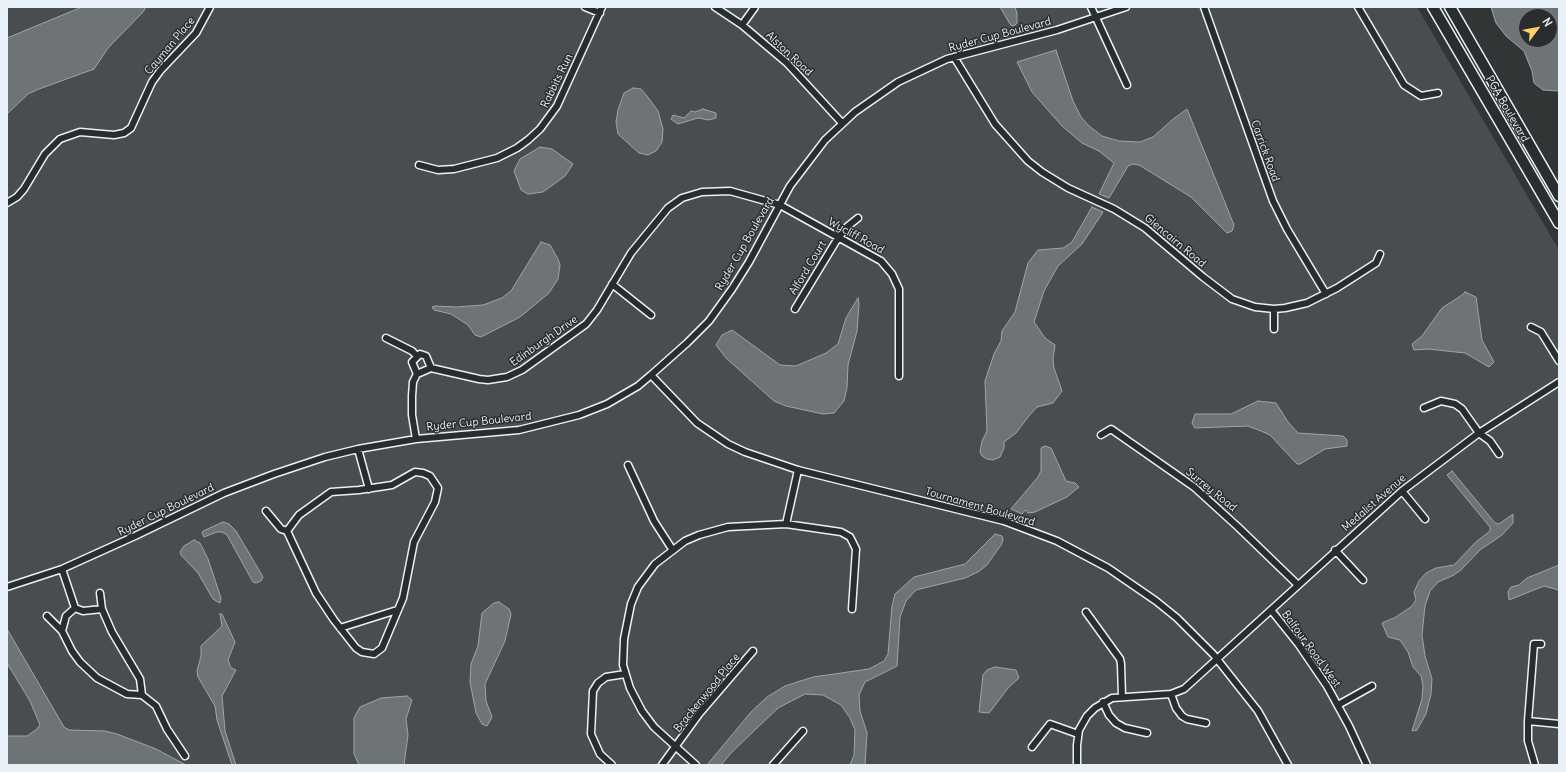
<!DOCTYPE html>
<html>
<head>
<meta charset="utf-8">
<style>
  body { margin:0 }
  #map { position:relative; width:1566px; height:772px; overflow:hidden; background:#323536; font-family:Delius,sans-serif }
  canvas { display:block }
  .frame { position:absolute; inset:0; border:8px solid #e8f1f8; pointer-events:none }
  .north { position:absolute; left:1518px; top:8px; width:40px; height:40px; box-sizing:border-box; background:#2a2d2e; border:1px solid #767b7f; border-radius:50%; rotate:58deg; font-size:11px; font-weight:700; line-height:16px; text-align:center; color:#e8f1f8 }
  .north::after { content:''; display:block; margin:auto; width:14px; height:18px; background:#ffd166; clip-path:polygon(50% 0,100% 100%,50% 72%,0 100%) }
</style>
</head>
<body>
<div id="map">
<canvas width="1566" height="772"></canvas>
<div class="frame"></div>
<div class="north">N</div>
</div>
<script>
const context = document.querySelector('canvas').getContext('2d');
context.lineJoin = 'round';
function fill(path, color) {
  context.fillStyle = color;
  context.fill(path, 'evenodd');
}
function shape(rows) {
  const path = new Path2D();
  for (const r of rows) {
    path.moveTo(r[0], r[1]);
    for (let i = 2; i < r.length; i += 2) path.lineTo(r[i], r[i + 1]);
  }
  return path;
}
function strokePath(path, color, width, dash) {
  context.strokeStyle = color;
  context.lineWidth = width;
  context.lineCap = dash ? 'butt' : 'round';
  context.setLineDash(dash || []);
  context.stroke(path);
}
function drawText(font, color, halo, rows, align = 'center') {
  context.font = font + ' Delius,sans-serif';
  context.lineWidth = 3;
  context.setLineDash([]);
  context.textBaseline = 'middle';
  context.strokeStyle = halo;
  context.fillStyle = color;
  for (const [text, x, y, turn = 0] of rows) {
    context.save();
    context.translate(x, y);
    context.rotate((+turn || 0) * Math.PI / 180);
    context.textAlign = isNaN(turn) ? turn : align;
    if (halo) context.strokeText(text, 0, 0);
    context.fillText(text, 0, 0);
    context.restore();
  }
}
fill(shape([
  [7,7,1417,7,1559,250,1559,765,7,765]
]), '#494d4f');
const water = shape([
  [82,7,146,7,143,12,108,48,94,69,39,89,28,94,7,114,7,38,82,7],
  [1000,7,1015,7,1017,13,1017,23,1015,25,1012,26,1010,24,1000,7],
  [1491,7,1559,7,1559,91,1543,90,1534,83,1532,71,1524,51,1506,36,1496,23,1491,7],
  [1526,16,1550,16,1550,40,1526,40,1526,16],
  [1056,50,1073,101,1081,117,1089,126,1102,136,1119,141,1140,142,1153,137,1172,120,1187,109,1234,225,1232,231,1227,233,1191,197,1139,165,1133,164,1128,166,1109,198,1099,194,1114,163,1099,151,1082,143,1062,126,1032,92,1017,62,1056,50],
  [633,88,641,89,647,96,658,111,663,129,662,142,656,151,648,155,639,153,618,134,616,122,618,110,624,93,633,88],
  [703,109,716,113,716,118,709,120,698,118,678,124,671,119,673,115,684,118,691,111,695,112,703,109],
  [540,147,552,149,573,164,565,176,543,192,528,194,521,190,514,171,520,159,540,147],
  [1092,207,1103,212,1082,244,1058,266,1044,291,1034,322,1045,338,1055,345,1053,359,1054,368,1062,391,1053,403,1037,407,1028,417,1016,433,1004,442,1004,448,1000,457,993,460,987,459,982,456,980,452,982,441,987,431,985,381,994,354,1001,341,1002,331,1015,312,1028,263,1038,250,1063,248,1072,242,1092,207],
  [541,242,550,245,558,259,560,265,558,279,549,293,520,317,481,337,475,335,468,325,451,314,434,310,432,307,435,306,456,307,483,305,502,298,511,291,541,242],
  [1465,292,1476,297,1482,340,1494,362,1489,367,1465,353,1428,349,1414,350,1412,344,1422,336,1442,308,1462,295,1465,292],
  [858,298,859,304,857,331,848,365,847,388,844,401,834,413,823,414,786,406,774,401,726,358,716,345,722,335,732,330,780,365,796,366,826,353,838,344,846,318,858,298],
  [1258,401,1276,403,1288,422,1298,433,1343,436,1347,440,1347,446,1325,449,1300,464,1297,464,1270,435,1261,431,1248,426,1195,428,1192,423,1195,414,1231,414,1258,401],
  [1045,446,1051,448,1066,481,1075,483,1079,487,1067,497,1035,512,1028,513,1025,510,1022,514,1011,509,1038,477,1041,471,1041,448,1045,446],
  [1452,471,1495,523,1499,524,1513,514,1513,523,1502,535,1480,550,1461,570,1454,575,1438,582,1430,591,1425,606,1422,635,1425,656,1432,679,1431,694,1426,714,1417,730,1412,731,1422,699,1423,686,1421,676,1413,667,1408,652,1400,640,1388,637,1382,623,1396,617,1412,606,1416,600,1414,592,1419,581,1426,573,1436,568,1454,565,1476,542,1490,531,1490,527,1447,475,1452,471],
  [223,522,229,524,236,531,263,577,261,581,256,583,253,582,227,535,222,532,217,532,204,537,202,533,203,531,223,522],
  [995,534,1002,536,1003,540,1001,545,987,565,978,572,965,578,916,590,906,601,900,617,897,666,865,682,859,695,860,711,867,733,865,765,850,765,854,755,855,730,850,718,841,705,823,695,805,694,778,708,732,752,721,765,707,765,751,712,767,697,785,686,813,677,869,669,884,661,888,654,892,606,895,594,914,577,965,564,995,534],
  [194,540,200,543,208,559,221,598,220,603,213,599,198,573,181,555,180,552,184,546,194,540],
  [1559,565,1559,590,1544,586,1509,600,1508,592,1511,587,1519,585,1527,578,1559,565],
  [499,602,509,609,511,614,505,641,485,684,486,701,492,717,487,726,482,724,476,713,470,682,471,664,478,646,482,613,494,603,499,602],
  [220,614,222,614,235,642,228,660,231,668,236,670,222,696,225,731,236,765,232,765,217,720,215,706,198,677,197,671,201,656,201,646,222,626,220,614],
  [7,629,64,727,69,730,105,731,117,734,156,749,186,765,7,765,7,736,27,736,37,729,40,725,30,701,7,663,7,629],
  [995,667,1016,670,1019,678,1009,687,989,713,979,712,983,675,987,670,995,667],
  [407,696,412,700,406,719,408,735,404,765,359,765,354,754,354,718,360,707,381,698,407,696]
]);
fill(water, '#6e7376');
strokePath(water, '#9fa5aa', 1);
const minor = shape([
  [585,7,600,13],
  [715,7,742,25,787,63,842,123],
  [1091,7,1127,85],
  [1204,7,1273,201,1287,229,1326,294],
  [1358,7,1404,85,1421,96,1438,93],
  [742,25,755,7],
  [954,57,995,124,1028,161,1042,172,1068,188,1114,209,1145,228,1203,277,1232,299,1255,307,1274,309,1285,308,1307,303,1337,288,1376,263,1380,254],
  [419,165,438,170,454,169,497,158,517,148,528,140,540,129,557,106,602,7],
  [7,203,17,197,24,189,45,154,60,139,80,132,114,135,124,133,131,128,152,82,160,71,196,33,210,7],
  [612,284,651,315],
  [795,309,838,238,848,226,858,218],
  [1274,309,1274,329],
  [1531,327,1541,332,1559,361],
  [386,338,412,351,417,356],
  [417,374,412,362,420,354,426,356,431,368],
  [651,375,697,423,728,444,745,452,798,470,1004,521,1057,541,1108,568,1156,601,1177,618,1213,654,1258,711,1288,765],
  [1424,408,1441,401,1455,404,1462,409,1479,433,1490,441,1499,454],
  [1101,435,1111,429,1194,487,1238,527,1298,585],
  [416,439,412,415,412,396,413,382,417,374,431,368,479,379,488,380,507,377,522,370,586,324,597,310,631,253,668,208,682,198,702,192,730,191,780,205,881,261,892,274,899,289,899,376],
  [358,449,369,489],
  [628,465,654,521,672,549],
  [1402,491,1425,519],
  [266,511,281,529,287,531,316,593,334,620,356,648,362,652,374,654,382,648,403,598,414,542,435,502,438,488,430,476,423,473,415,472,392,485,359,490,331,492,299,515,287,531],
  [786,524,798,470],
  [1335,550,1363,580],
  [62,569,75,608],
  [7,587,62,569,135,536,224,493,274,474,325,457,358,449,416,439,519,430,579,415,607,404,638,386,651,375,687,343,709,321,732,289,749,262,790,186,825,140,855,112,898,82,947,59,1057,30,1126,7],
  [100,593,102,609,112,632,140,679,142,695,156,706,167,729,185,756],
  [75,608,83,611,102,609],
  [1271,610,1299,645,1327,686,1349,726,1367,765],
  [1086,612,1120,659,1121,664,1122,697],
  [47,616,62,631,72,651,80,662,97,678,127,694,142,695],
  [340,628,397,610],
  [62,631,66,616,75,608],
  [1171,694,1176,708,1182,716,1187,719,1206,723],
  [1103,702,1109,715,1116,723,1125,728,1147,733],
  [1338,705,1372,686],
  [1528,721,1559,724],
  [1032,747,1050,724,1078,734],
  [612,765,600,754,591,734,593,691,598,683,606,677,625,674],
  [662,765,699,714,753,651],
  [696,765,654,727,642,711,630,688,623,665,624,639,631,604,638,587,655,564,685,541,699,535,728,527,786,524,841,532,850,537,856,549,852,609],
  [773,765,803,731],
  [1077,765,1077,745,1079,730,1087,716,1095,708,1112,698,1171,694,1184,689,1402,491,1479,433,1559,382],
  [1535,765,1528,741,1528,721,1534,644,1541,644]
]);
const primary = shape([
  [1433,7,1559,223],
  [1450,7,1559,196]
]);
strokePath(minor, '#e8f1f8', 9);
strokePath(primary, '#e8f1f8', 13);
strokePath(minor, '#2a2d2e', 6);
strokePath(primary, '#2a2d2e', 10);
drawText('11px', '#e8f1f8', '#2a2d2e', [
  ["Ryder Cup Boulevard",1000,35,-15],
  ["Cayman Place",170,46,-50],
  ["Alston Road",789,54,43],
  ["Rabbits Run",557,81,-64],
  ["PGA Boulevard",1507,109,60],
  ["Carrick Road",1265,151,70],
  ["Wycliff Road",856,236,29],
  ["Glencairn Road",1175,241,40],
  ["Ryder Cup Boulevard",745,244,-60],
  ["Alford Court",808,268,-59],
  ["Edinburgh Drive",544,341,-35],
  ["Ryder Cup Boulevard",479,422,-6],
  ["Surrey Road",1211,490,39],
  ["Medalist Avenue",1374,503,-41],
  ["Tournament Boulevard",980,507,16],
  ["Ryder Cup Boulevard",166,510,-26],
  ["Balfour Road West",1311,649,54],
  ["Brackenwood Place",707,693,-51]
]);
</script>
</body>
</html>
